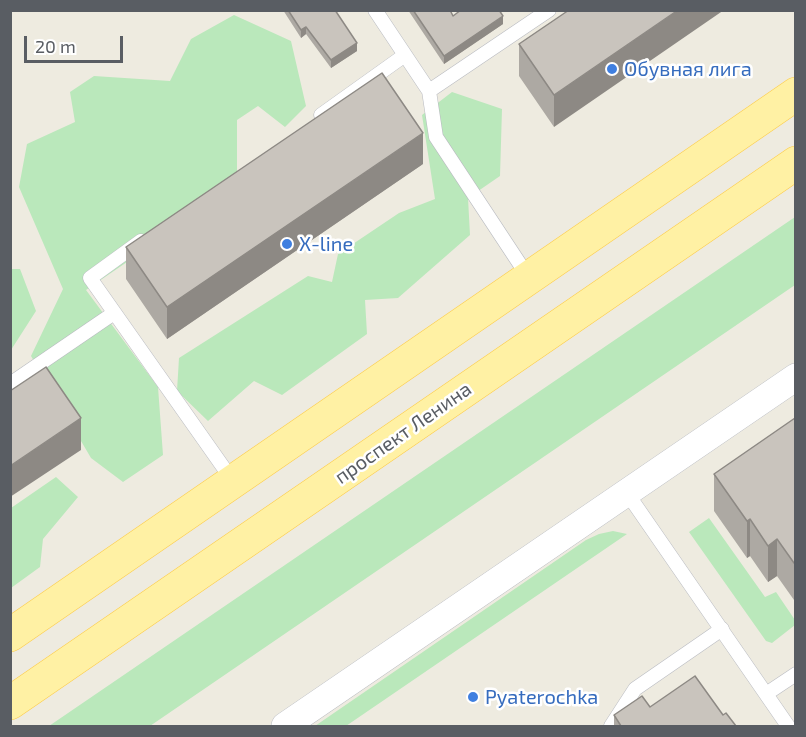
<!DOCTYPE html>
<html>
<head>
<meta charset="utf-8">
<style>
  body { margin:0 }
  #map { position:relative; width:806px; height:737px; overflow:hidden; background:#eeebe0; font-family:"Exo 2",sans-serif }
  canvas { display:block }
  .frame { position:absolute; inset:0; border:12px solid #595d63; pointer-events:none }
  .scale { position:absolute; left:24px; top:36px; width:99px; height:27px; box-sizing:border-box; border:3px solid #595d63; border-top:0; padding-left:8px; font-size:18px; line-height:21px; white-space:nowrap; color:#595d63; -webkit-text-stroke:4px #fff; paint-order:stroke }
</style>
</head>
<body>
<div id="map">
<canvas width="806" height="737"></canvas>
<div class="frame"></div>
<div class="scale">20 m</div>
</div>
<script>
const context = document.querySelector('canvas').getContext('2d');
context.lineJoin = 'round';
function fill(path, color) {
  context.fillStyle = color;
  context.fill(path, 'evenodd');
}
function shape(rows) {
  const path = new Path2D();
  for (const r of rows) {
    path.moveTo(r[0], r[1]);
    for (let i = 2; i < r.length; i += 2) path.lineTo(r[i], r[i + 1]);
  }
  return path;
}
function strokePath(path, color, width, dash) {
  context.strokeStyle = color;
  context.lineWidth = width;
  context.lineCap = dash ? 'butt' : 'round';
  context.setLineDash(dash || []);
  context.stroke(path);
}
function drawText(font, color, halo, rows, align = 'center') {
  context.font = font + ' "Exo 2",sans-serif';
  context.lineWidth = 5;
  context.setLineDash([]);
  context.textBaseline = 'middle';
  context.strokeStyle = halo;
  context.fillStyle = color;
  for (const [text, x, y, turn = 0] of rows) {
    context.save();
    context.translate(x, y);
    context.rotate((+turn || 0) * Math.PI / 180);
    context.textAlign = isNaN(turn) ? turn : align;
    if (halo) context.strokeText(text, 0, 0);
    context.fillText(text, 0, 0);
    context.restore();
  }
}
fill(shape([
  [234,15,291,41,306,106,285,127,258,106,237,120,237,187,86,290,158,387,163,455,123,482,91,458,31,356,63,289,19,187,27,144,75,122,70,92,94,76,170,81,191,39],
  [452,92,502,109,500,176,468,198,470,235,398,298,365,300,367,334,282,395,254,381,208,421,177,391,179,358,308,276,332,282,338,254,399,213,435,199,422,115],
  [795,217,795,285,150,726,49,726],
  [11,269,20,269,36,311,11,350],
  [56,477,78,497,43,539,40,567,11,588,11,508],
  [709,518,765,597,776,592,795,620,795,625,772,643,766,641,689,532],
  [613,531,627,534,346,726,315,726,586,540,599,534]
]), '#bae8bb');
const service = shape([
  [375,10,429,91,436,137,529,278],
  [429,91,549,10],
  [321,115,405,55],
  [141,241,90,278,233,481],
  [10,384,114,313],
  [627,493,788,726],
  [766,694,796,674],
  [611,726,635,689,722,629]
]);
const minor = shape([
  [285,726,796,377]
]);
const primary = shape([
  [10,635,796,94],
  [10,703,796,163]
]);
strokePath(service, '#b9bbc1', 15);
strokePath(minor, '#b9bbc1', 28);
strokePath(primary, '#fdcc4a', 34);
strokePath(service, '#fff', 14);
strokePath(minor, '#fff', 27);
strokePath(primary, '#fff1a4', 33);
fill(shape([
  [283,10,335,10,357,51,331,68,306,34,301,38],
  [408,10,450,10,453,16,503,24,444,64],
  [569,10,554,127,519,76,519,44],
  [423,164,167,339,126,279,126,247],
  [795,418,794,600,777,576,768,582,750,556,747,558,714,511,714,474],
  [650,707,723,715,736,726,614,726,614,715]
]), '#ada9a3');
fill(shape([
  [678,10,724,10,554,127,554,95],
  [503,16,503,24,444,64,444,56],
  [306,27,306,34,301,38,301,30],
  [357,43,357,51,331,68,331,60],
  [423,133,423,164,167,339,167,307],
  [81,418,81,450,10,497,10,466],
  [750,519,750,556,747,558,747,521],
  [777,539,777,576,768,582,768,546],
  [795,562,795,599,794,600,794,563]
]), '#8d8984');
const building = shape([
  [288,10,335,10,357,43,331,60,306,27,301,30,288,10],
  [413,10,450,10,453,16,461,10,499,10,503,16,444,56,413,10],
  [569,10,678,10,554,95,519,44,569,10],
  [382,73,423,133,167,307,126,247,382,73],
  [46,367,81,418,10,466,10,391,46,367],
  [795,418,795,562,794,563,777,539,768,546,750,519,747,521,714,474,795,418],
  [695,676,723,715,726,713,736,726,621,726,614,715,642,696,650,707,695,676]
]);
fill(building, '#c9c4bd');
strokePath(building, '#8d8984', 1.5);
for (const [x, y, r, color] of [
  [612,69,6,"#3f7fe0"],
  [287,244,6,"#3f7fe0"],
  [473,697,6,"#3f7fe0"]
]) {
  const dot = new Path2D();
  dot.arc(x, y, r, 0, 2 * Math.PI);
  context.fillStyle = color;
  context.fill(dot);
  strokePath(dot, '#fff', 2);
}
drawText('20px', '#366cbe', '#fff', [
  ["Обувная лига",624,69],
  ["X-line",299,244],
  ["Pyaterochka",485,697]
], 'left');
drawText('20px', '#595d63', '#fff', [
  ["проспект Ленина",403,433,-35]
]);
</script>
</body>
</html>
